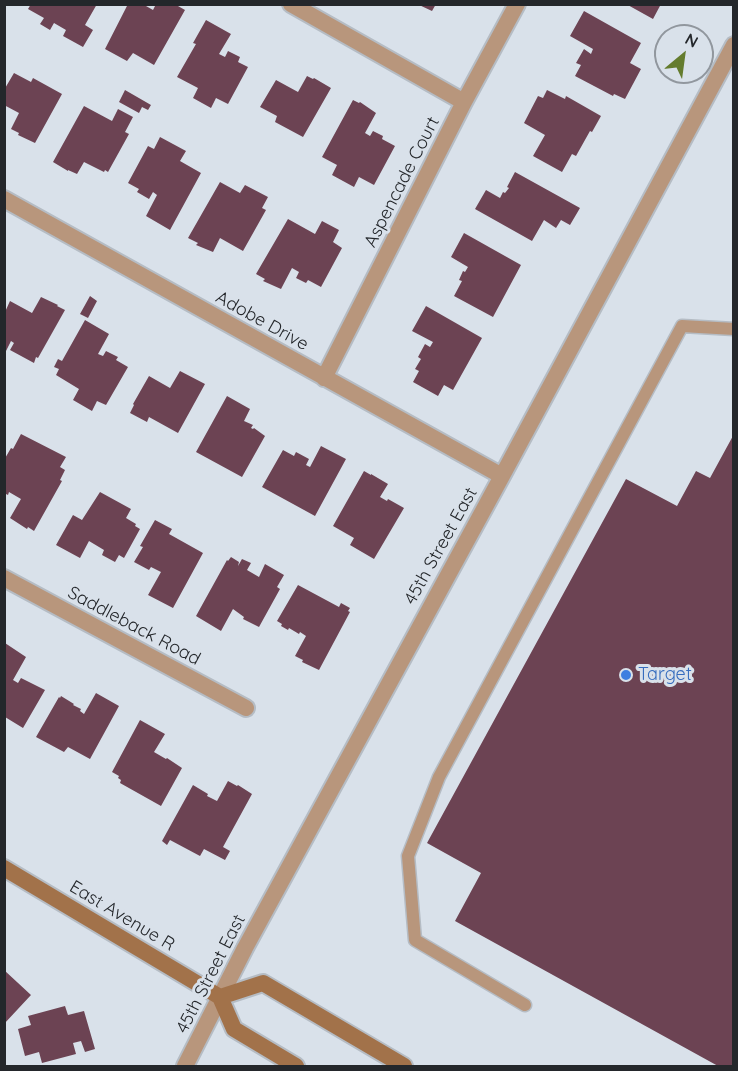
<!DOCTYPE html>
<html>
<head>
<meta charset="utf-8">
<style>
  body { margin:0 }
  #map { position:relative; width:738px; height:1071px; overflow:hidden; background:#d9e1ea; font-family:Quicksand,sans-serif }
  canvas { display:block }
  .frame { position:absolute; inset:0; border:6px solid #24272b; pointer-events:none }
  .north { position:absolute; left:654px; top:24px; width:60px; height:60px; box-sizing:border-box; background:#d9e1ea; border:2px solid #91979e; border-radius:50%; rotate:29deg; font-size:16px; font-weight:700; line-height:24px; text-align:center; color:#24272b }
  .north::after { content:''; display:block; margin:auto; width:21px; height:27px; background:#647c2e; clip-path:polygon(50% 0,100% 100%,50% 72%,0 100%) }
</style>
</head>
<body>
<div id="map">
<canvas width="738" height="1071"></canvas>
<div class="frame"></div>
<div class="north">N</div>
</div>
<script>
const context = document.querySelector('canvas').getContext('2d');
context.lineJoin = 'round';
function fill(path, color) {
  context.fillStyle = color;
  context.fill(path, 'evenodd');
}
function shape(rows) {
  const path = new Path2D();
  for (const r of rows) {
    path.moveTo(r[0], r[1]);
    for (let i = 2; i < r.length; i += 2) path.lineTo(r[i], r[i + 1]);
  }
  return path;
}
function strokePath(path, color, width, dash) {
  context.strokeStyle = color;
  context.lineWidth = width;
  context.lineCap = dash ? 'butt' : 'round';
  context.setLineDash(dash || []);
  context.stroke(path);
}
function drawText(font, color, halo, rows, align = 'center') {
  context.font = font + ' Quicksand,sans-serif';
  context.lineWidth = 6;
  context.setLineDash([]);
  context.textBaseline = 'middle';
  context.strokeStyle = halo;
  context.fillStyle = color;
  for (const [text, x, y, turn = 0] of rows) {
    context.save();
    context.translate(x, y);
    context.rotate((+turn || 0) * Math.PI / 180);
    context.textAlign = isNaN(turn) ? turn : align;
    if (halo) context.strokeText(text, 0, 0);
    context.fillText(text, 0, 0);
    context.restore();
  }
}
fill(shape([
  [31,4,97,4,85,25,93,30,83,47,63,36,66,30,54,23,50,30,40,24,44,18,28,9],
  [128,4,147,4,146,6,153,10,156,4,179,4,178,6,185,10,154,65,133,53,127,61,105,49],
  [417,4,436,4,432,11],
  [626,4,661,4,653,19],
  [584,11,641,43,630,63,641,69,625,99,614,94,613,96,575,76,581,65,576,63,584,49,591,54,593,49,570,36],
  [206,20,231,34,219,54,225,57,228,51,240,57,238,62,248,67,228,104,216,98,211,108,193,98,198,88,177,77,196,44,193,43],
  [14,73,31,82,33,78,62,94,35,143,18,135,19,133,11,129,19,113,4,105,4,90],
  [307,76,313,79,314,78,331,88,303,137,275,122,277,116,260,107,276,80,298,92],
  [125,90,151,105,148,110,142,107,139,113,119,102],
  [547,90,565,99,566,96,601,116,592,132,590,131,576,156,572,154,562,172,533,156,545,135,524,123,538,96,543,98],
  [353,100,359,103,360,102,376,113,365,133,370,136,373,131,383,136,382,139,395,146,374,185,359,177,354,187,332,175,337,165,322,157],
  [84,106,112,121,118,109,133,117,125,132,129,134,108,172,105,170,104,172,84,162,77,174,68,170,68,171,53,162],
  [160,137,186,151,180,161,201,173,170,230,146,216,157,195,153,192,149,199,137,192,139,189,128,183,148,146,154,149],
  [515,172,580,208,570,225,561,220,556,228,544,220,532,241,475,209,486,190,500,198,503,192,505,193,509,188,507,187],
  [220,182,240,193,245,185,268,197,262,208,266,210,243,251,220,238,213,252,196,245,198,243,188,238],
  [288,219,315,234,322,221,339,230,333,242,342,248,321,287,308,280,306,283,296,278,299,272,292,268,281,289,263,281,265,279,256,274],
  [464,233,521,265,493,317,454,296,462,281,459,280,463,271,465,272,468,267,451,257],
  [90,296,97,301,88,318,80,314],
  [41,297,58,305,57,306,65,310,38,358,36,357,34,363,10,350,14,343,11,341,5,353,5,312,10,301,32,313],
  [426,306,482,338,453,390,444,385,438,396,413,382,419,371,415,369,421,359,418,357,425,344,430,347,433,342,412,331],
  [85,320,109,334,98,354,103,356,106,351,118,357,116,360,128,367,106,405,97,401,92,411,73,400,79,389,56,375,59,369,54,367,58,359,62,361],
  [180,371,205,384,178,433,149,417,147,422,130,413,134,405,133,404,149,376,170,388],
  [227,396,250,409,244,421,253,425,251,428,253,429,254,428,265,436,242,477,196,452],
  [21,434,66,457,60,467,65,470,60,480,62,481,34,531,28,527,27,529,10,518,21,499,9,492,8,495,4,493,4,460,11,448,13,449],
  [734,434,734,1066,718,1066,455,921,481,873,427,843,626,479,677,506,696,471,710,478],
  [321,446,346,459,315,516,262,487,283,450,294,456,296,452,309,459,306,465,310,467],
  [364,471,371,475,371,474,388,484,380,497,387,501,388,499,404,508,374,559,350,545,354,538,333,526],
  [100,492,131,509,126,518,136,524,135,526,140,529,124,558,119,555,115,562,102,555,104,550,89,541,80,558,56,545,73,515,82,520],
  [155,520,172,529,169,534,203,553,173,608,148,595,161,572,151,567,149,570,134,562,143,547,140,546],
  [231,557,239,562,238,566,242,559,251,563,247,570,259,577,265,564,284,575,277,587,280,589,259,627,243,619,244,617,233,609,221,631,196,616,227,560,228,561],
  [298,585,339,607,341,603,350,608,348,611,350,612,319,670,302,662,303,660,295,656,306,636,300,632,299,634,289,628,288,630,281,626,282,624,277,621],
  [5,643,26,657,13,680,18,683,21,678,45,690,23,728,5,717],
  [96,693,119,706,90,759,68,747,64,752,36,737,59,697,60,698,61,696,74,704,73,705,81,709,80,711,84,714],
  [140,720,165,734,154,752,166,759,167,758,182,768,161,806,120,783,121,780,118,778,119,776,112,772],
  [228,781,237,786,238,785,252,794,223,847,230,851,225,860,204,849,200,856,170,840,167,845,162,841,193,785,208,794,207,796,217,801],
  [4,970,31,995,4,1024],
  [65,1006,68,1015,84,1011,95,1049,85,1052,81,1041,73,1043,76,1054,42,1063,39,1052,25,1056,18,1029,31,1025,28,1016]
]), '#6c4353');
const service = shape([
  [525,1005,415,940,408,856,439,777,682,326,734,329]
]);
const minor = shape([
  [291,4,464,102],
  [4,199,502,476],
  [324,378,464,102,517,4],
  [4,578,246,708],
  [185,1066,245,948,502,476,734,45]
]);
const secondary = shape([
  [4,868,220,997,234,1029,296,1066],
  [220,997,263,983,404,1066]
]);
strokePath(service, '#b5bcc4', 15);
strokePath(minor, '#b5bcc4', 20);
strokePath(secondary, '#b5bcc4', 20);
strokePath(service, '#b8967c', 12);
strokePath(minor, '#b8967c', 16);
strokePath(secondary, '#a2724a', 16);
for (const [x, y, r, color] of [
  [626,675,6,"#3f7fe0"]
]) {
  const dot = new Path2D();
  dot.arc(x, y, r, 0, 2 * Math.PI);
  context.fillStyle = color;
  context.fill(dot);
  strokePath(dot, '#d9e1ea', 2);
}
drawText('18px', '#24272b', '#d9e1ea', [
  ["Aspencade Court",402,182,-63],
  ["Adobe Drive",262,321,29],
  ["45th Street East",441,546,-61],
  ["Saddleback Road",134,626,28],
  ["East Avenue R",122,916,31],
  ["45th Street East",211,974,-63]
]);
drawText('18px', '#366cbe', '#d9e1ea', [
  ["Target",638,675]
], 'left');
</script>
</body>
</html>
